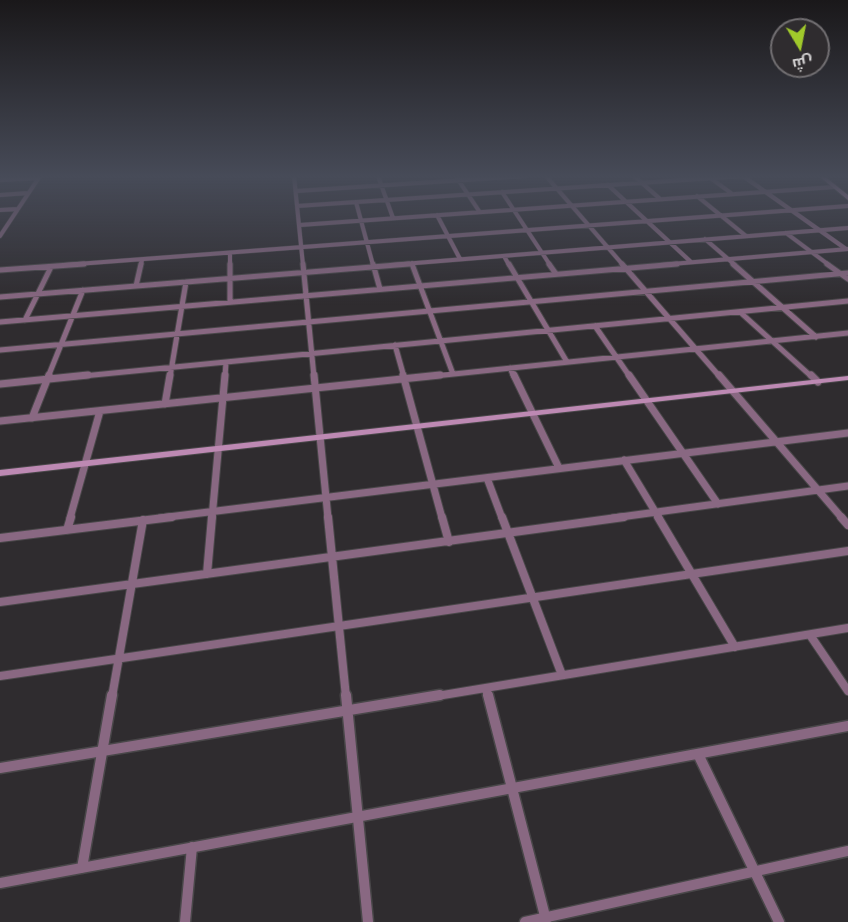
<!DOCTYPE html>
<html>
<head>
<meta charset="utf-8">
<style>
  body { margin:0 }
  #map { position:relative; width:848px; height:922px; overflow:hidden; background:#2f2c2f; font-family:"Exo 2",Cairo,sans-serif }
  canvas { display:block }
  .north { position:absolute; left:770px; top:18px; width:60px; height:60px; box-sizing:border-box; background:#2f2c2f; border:2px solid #716e71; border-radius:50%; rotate:170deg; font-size:16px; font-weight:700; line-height:24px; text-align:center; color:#d4d2d3 }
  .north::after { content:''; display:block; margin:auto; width:21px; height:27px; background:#a0c92b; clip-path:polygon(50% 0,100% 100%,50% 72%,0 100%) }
</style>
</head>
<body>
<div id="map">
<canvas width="848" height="922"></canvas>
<div class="north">ش</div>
</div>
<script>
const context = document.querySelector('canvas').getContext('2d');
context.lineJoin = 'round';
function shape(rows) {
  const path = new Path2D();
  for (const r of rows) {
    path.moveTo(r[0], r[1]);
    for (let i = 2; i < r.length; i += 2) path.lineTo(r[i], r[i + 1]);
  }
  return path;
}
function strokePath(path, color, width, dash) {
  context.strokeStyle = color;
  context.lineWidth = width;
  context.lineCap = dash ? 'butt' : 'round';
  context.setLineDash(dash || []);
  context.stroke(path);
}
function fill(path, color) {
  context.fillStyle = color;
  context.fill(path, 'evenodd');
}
const streetFar4 = shape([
  [294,176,303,265],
  [378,176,393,218],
  [546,176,623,265],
  [634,176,659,198],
  [743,176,846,249],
  [709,177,731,193],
  [457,178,479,211],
  [0,180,38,178],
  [608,185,691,262],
  [296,191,525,176],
  [502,192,550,265],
  [0,195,28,193],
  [697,196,746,236],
  [356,202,373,265],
  [297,206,743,176],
  [0,210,18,209],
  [437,215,460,259],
  [300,225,834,187],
  [786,233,829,265],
  [0,236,40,176],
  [705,239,735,265],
  [230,253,230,265],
  [504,256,509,265],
  [412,263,413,265],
  [64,265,848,206],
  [141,265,142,260],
  [391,265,848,228],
  [660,265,848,249]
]);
const streetFar3 = shape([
  [230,264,230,302],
  [303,264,314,377],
  [373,264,380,289],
  [412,264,453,374],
  [509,264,567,362],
  [549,264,556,274],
  [622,264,720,377],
  [733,264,816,337],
  [827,264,848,279],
  [0,270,84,264],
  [136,286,141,264],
  [0,297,409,264],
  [740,312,812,377],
  [25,320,51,267],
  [0,322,677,264],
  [595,326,630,377],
  [395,345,404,377],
  [0,350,848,273],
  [510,368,514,377],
  [48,377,83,290],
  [73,377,848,301],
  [170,377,186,282],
  [225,377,226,362],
  [425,377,848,333]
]);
const streetFar2 = shape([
  [314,375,328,518],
  [403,375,442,518],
  [514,375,559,468],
  [629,375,718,504],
  [719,375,842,518],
  [811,375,818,382],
  [0,384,88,375],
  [165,404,170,375],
  [32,418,49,375],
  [0,421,440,375],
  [624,460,659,518],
  [487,478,502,518],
  [70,518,100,411],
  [160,518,848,433],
  [212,518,225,375],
  [613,518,848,486]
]);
const streetFar1 = shape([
  [328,517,346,697],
  [442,517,449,542],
  [502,517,562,675],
  [658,517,735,647],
  [841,517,848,525],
  [67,530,71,517],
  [0,538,172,517],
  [207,574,212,517],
  [0,602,624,517],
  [810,635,848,691],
  [0,676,848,551],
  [486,688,488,697],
  [112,697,143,520],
  [431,697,848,628]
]);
const street = shape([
  [346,695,368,922],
  [488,695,546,920],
  [698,754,779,922],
  [0,768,440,695],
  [82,868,112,695],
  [0,883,848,726],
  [185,922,192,847],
  [525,922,848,851]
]);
const secondary = shape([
  [819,176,824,176,848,195,848,200,819,176],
  [848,376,848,380,0,476,0,470,848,376]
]);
strokePath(streetFar4, '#494749', 5);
strokePath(streetFar3, '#494749', 7);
strokePath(streetFar2, '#494749', 9);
strokePath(streetFar1, '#494749', 10);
strokePath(street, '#494749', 13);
strokePath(secondary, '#494749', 2);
strokePath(streetFar4, '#896882', 4);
strokePath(streetFar3, '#896882', 5);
strokePath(streetFar2, '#896882', 7);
strokePath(streetFar1, '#896882', 8);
strokePath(street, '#896882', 10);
fill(secondary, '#bd89b3');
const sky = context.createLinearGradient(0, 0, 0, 305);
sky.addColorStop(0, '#1a181a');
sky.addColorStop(0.58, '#474b58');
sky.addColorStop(1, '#474b5800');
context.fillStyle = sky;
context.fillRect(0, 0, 848, 305);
</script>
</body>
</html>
